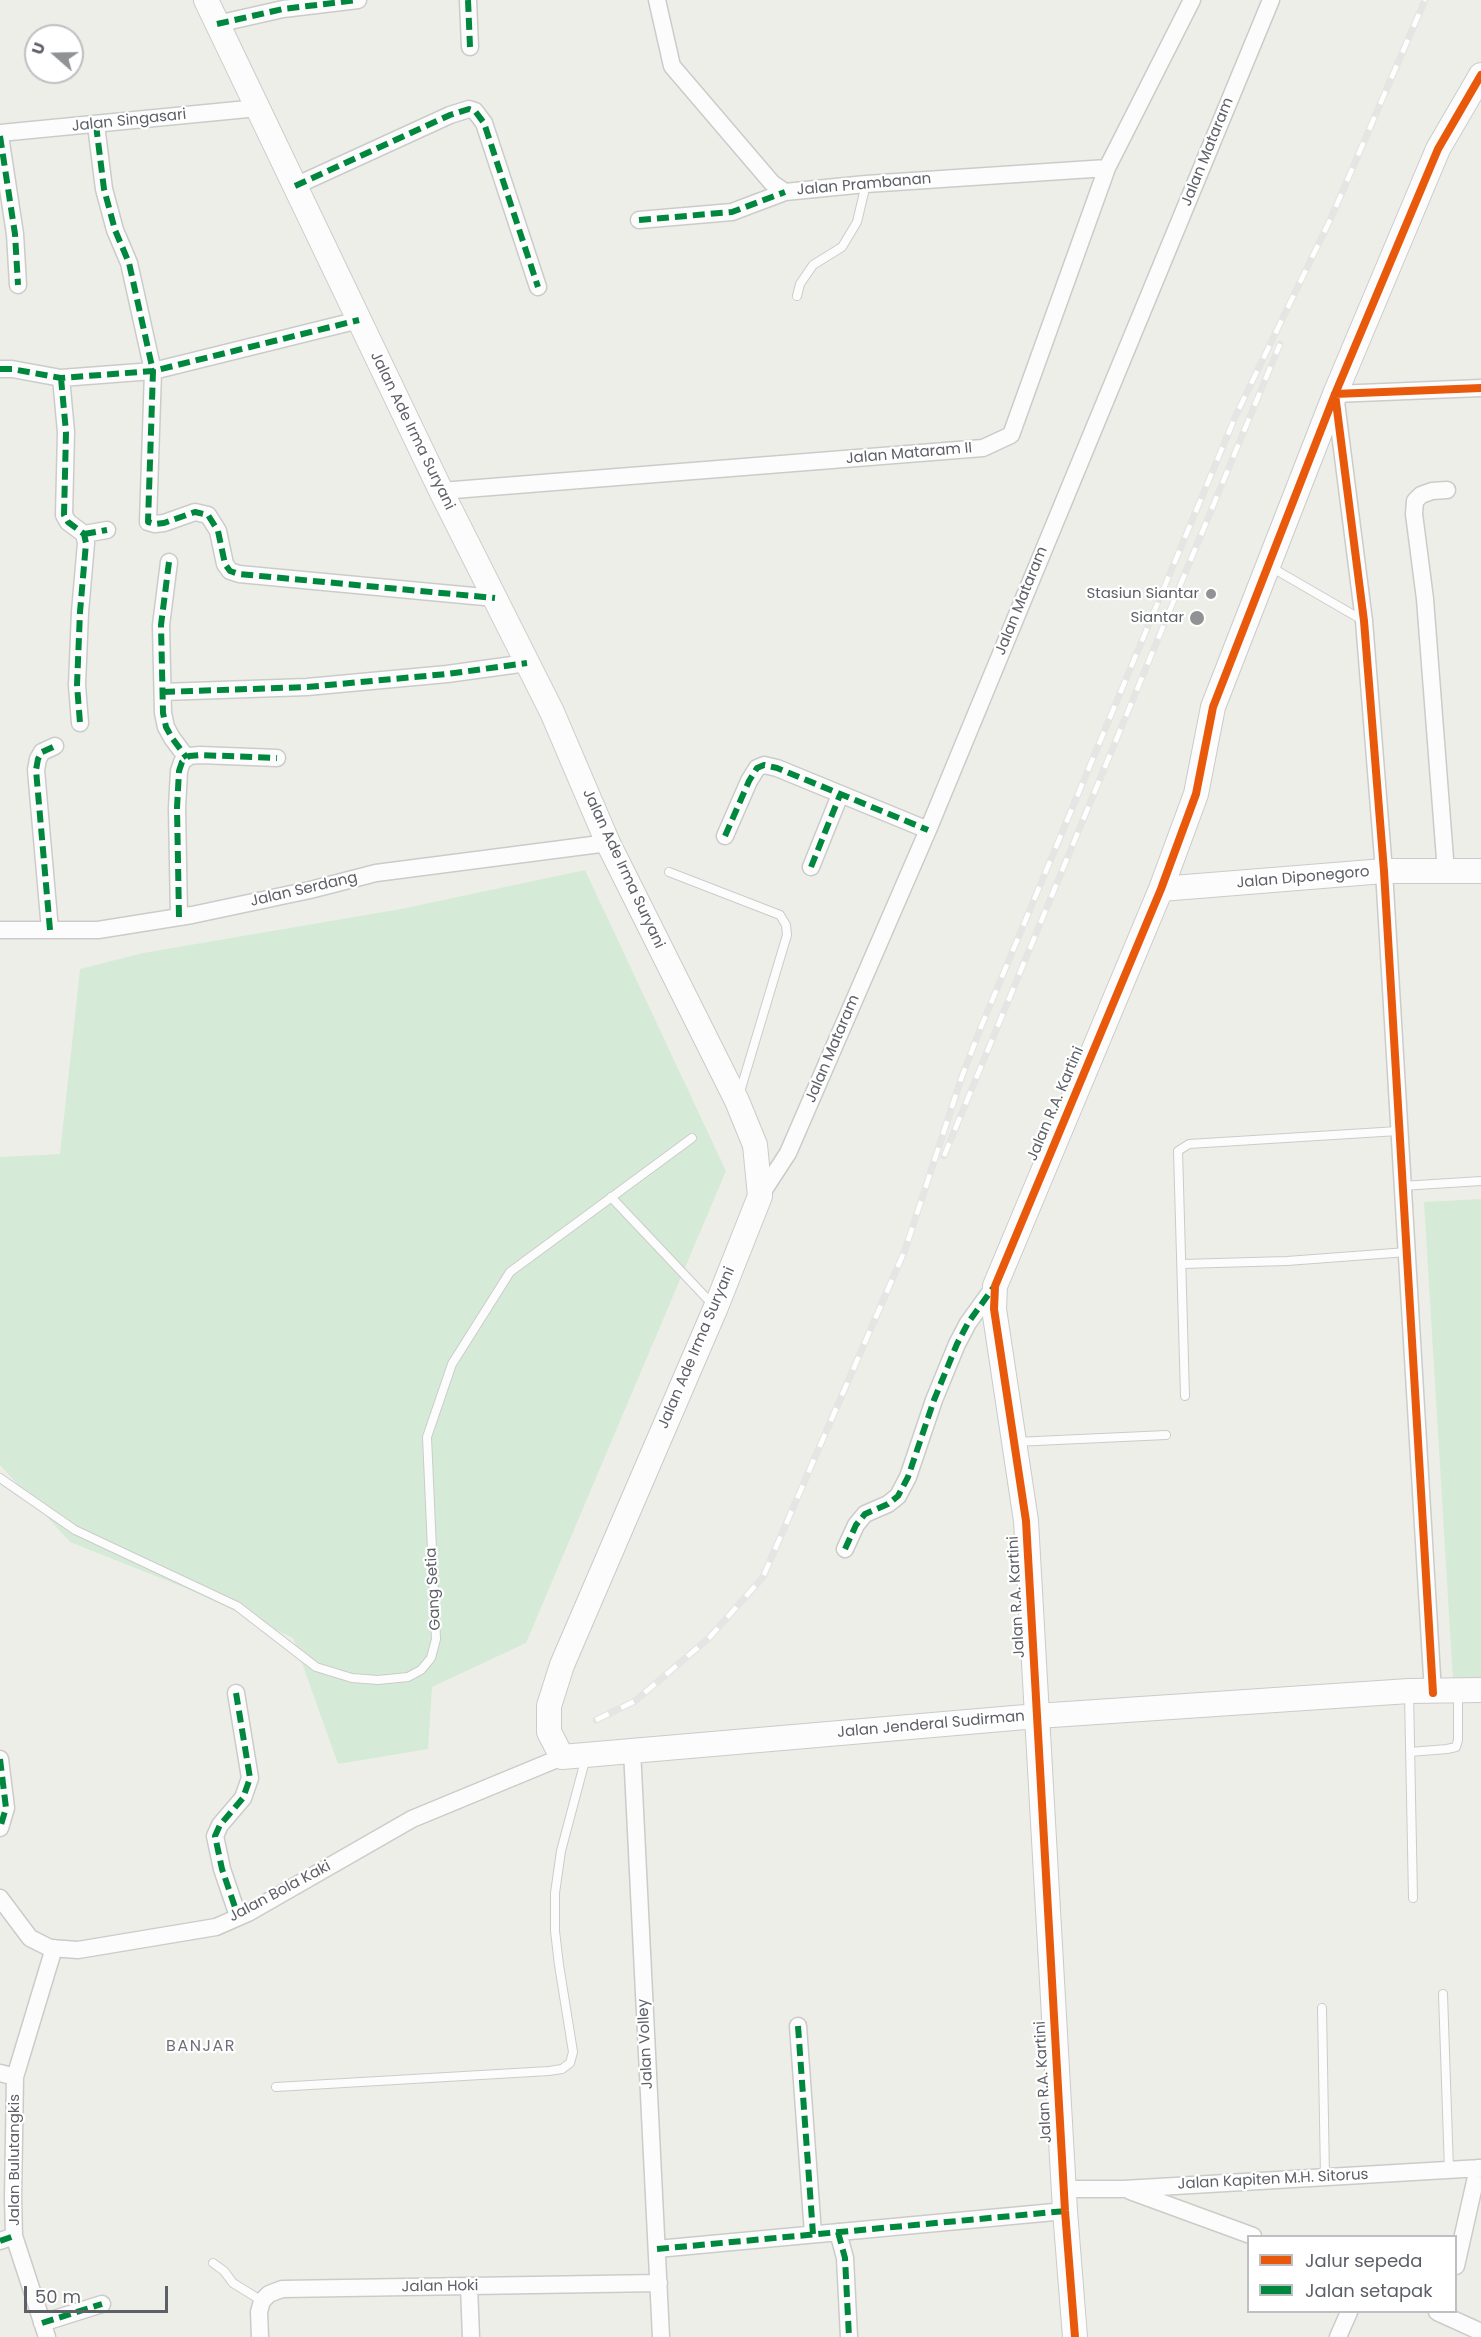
<!DOCTYPE html>
<html>
<head>
<meta charset="utf-8">
<style>
  body { margin:0 }
  #map { position:relative; width:1481px; height:2337px; overflow:hidden; background:#eeeee8; font-family:Poppins,sans-serif }
  canvas { display:block }
  .legend { position:absolute; left:1247px; top:2235px; width:210px; height:78px; box-sizing:border-box; background:#fff; border:2px solid #bebfc2; margin:0; padding:8px 10px; list-style:none; font-size:18px; color:#5d6067 }
  .legend li { display:flex; align-items:center; gap:12px; height:30px }
  .legend b { width:30px; border:2px solid #bebfc2 }
  .north { position:absolute; left:24px; top:24px; width:60px; height:60px; box-sizing:border-box; background:#fff; border:2px solid #bebfc2; border-radius:50%; rotate:290deg; font-size:16px; font-weight:700; line-height:24px; text-align:center; color:#5d6067 }
  .north::after { content:''; display:block; margin:auto; width:21px; height:27px; background:#909294; clip-path:polygon(50% 0,100% 100%,50% 72%,0 100%) }
  .scale { position:absolute; left:24px; top:2286px; width:144px; height:27px; box-sizing:border-box; border:3px solid #5d6067; border-top:0; padding-left:8px; font-size:18px; line-height:21px; white-space:nowrap; color:#5d6067; -webkit-text-stroke:4px #fff; paint-order:stroke }
</style>
</head>
<body>
<div id="map">
<canvas width="1481" height="2337"></canvas>
<ul class="legend">
<li><b style="height:8px;background:#e8590c"></b>Jalur sepeda</li>
<li><b style="height:8px;background:#00873e"></b>Jalan setapak</li>
</ul>
<div class="north">U</div>
<div class="scale">50 m</div>
</div>
<script>
const context = document.querySelector('canvas').getContext('2d');
context.lineJoin = 'round';
function fill(path, color) {
  context.fillStyle = color;
  context.fill(path, 'evenodd');
}
function shape(rows) {
  const path = new Path2D();
  for (const r of rows) {
    path.moveTo(r[0], r[1]);
    for (let i = 2; i < r.length; i += 2) path.lineTo(r[i], r[i + 1]);
  }
  return path;
}
function strokePath(path, color, width, dash) {
  context.strokeStyle = color;
  context.lineWidth = width;
  context.lineCap = dash ? 'butt' : 'round';
  context.setLineDash(dash || []);
  context.stroke(path);
}
function drawText(font, color, halo, rows, align = 'center') {
  context.font = font + ' Poppins,sans-serif';
  context.lineWidth = 4.5;
  context.setLineDash([]);
  context.textBaseline = 'middle';
  context.strokeStyle = halo;
  context.fillStyle = color;
  for (const [text, x, y, turn = 0] of rows) {
    context.save();
    context.translate(x, y);
    context.rotate((+turn || 0) * Math.PI / 180);
    context.textAlign = isNaN(turn) ? turn : align;
    if (halo) context.strokeText(text, 0, 0);
    context.fillText(text, 0, 0);
    context.restore();
  }
}
fill(shape([
  [585,870,726,1171,526,1643,432,1687,428,1749,338,1764,293,1638,188,1589,70,1542,0,1465,0,1157,60,1154,80,969,143,953,401,909],
  [1481,1199,1481,1679,1453,1681,1424,1202]
]), '#d5ebd7');
const lane = shape([
  [797,296,800,284,813,265,842,247,857,222,866,184],
  [1269,566,1364,621],
  [669,872,780,915,786,925,787,935,739,1095],
  [1402,1186,1481,1181],
  [611,1197,714,1306],
  [1182,1264,1287,1261,1407,1252],
  [1185,1396,1178,1151,1189,1144,1398,1131],
  [1015,1442,1166,1435],
  [0,1478,75,1530,237,1606,316,1667,352,1678,378,1680,408,1677,421,1670,431,1658,436,1639,427,1437,452,1364,510,1272,692,1138],
  [1409,1694,1413,1898],
  [1410,1752,1447,1749,1456,1747,1458,1740,1458,1691],
  [1443,1994,1449,2170],
  [1322,2008,1325,2177],
  [276,2087,549,2071,562,2069,570,2063,573,2052,559,1965,555,1931,555,1893,561,1851,586,1757],
  [213,2263,224,2271,233,2283,262,2301]
]);
const street = shape([
  [468,0,470,47],
  [657,0,672,66,772,183,785,192,866,184,1107,168],
  [217,24,283,9,358,0],
  [96,125,104,189,115,230,129,263,153,371,148,522,155,524,164,523,195,512,208,515,218,531,225,564,230,571,239,574,495,598],
  [0,133,258,108],
  [0,136,15,234,18,285],
  [295,186,450,115,469,109,475,111,484,123,538,287],
  [639,220,732,212,785,192],
  [0,369,12,369,61,378,153,371,359,320],
  [61,378,66,432,64,515,68,522,84,534,86,543,80,612,77,685,80,723],
  [441,491,983,448,1011,435,1107,168,1192,0],
  [84,534,107,530],
  [169,562,161,625,163,713,166,727,172,738,187,758],
  [163,692,307,687,447,674,527,663],
  [725,836,749,781,757,768,764,765,777,768,928,830],
  [811,867,840,795],
  [1446,872,1425,599,1414,514,1415,501,1421,495,1432,491,1447,490],
  [179,917,177,808,179,771,182,762,189,756,200,755,277,758],
  [0,930,98,930,192,915,310,890,376,873,608,843],
  [50,930,36,770,38,759,42,752,55,746],
  [760,1196,788,1153,928,830,1271,0],
  [845,1549,856,1525,865,1514,888,1504,898,1496,908,1477,934,1400,957,1344,968,1323,994,1287],
  [236,1693,250,1778,243,1798,220,1825,215,1836,222,1869,238,1916],
  [1433,1693,1384,871,1364,621,1335,394,1481,388],
  [632,1750,661,2337],
  [0,1759,6,1808,0,1828],
  [0,1898,30,1938,50,1948,78,1950,216,1927,248,1913,412,1819,562,1757],
  [798,2026,813,2234],
  [0,2073,15,2077],
  [1064,2189,1124,2189,1481,2168],
  [1130,2191,1253,2236],
  [838,2232,845,2258,849,2337],
  [0,2241,14,2236],
  [657,2249,1065,2211],
  [1456,2266,1478,2168],
  [469,2286,471,2337],
  [1437,2312,1481,2332],
  [42,2323,102,2304],
  [47,2337,14,2236,13,2198,15,2077,54,1948],
  [260,2337,259,2312,262,2301,269,2294,282,2289,659,2283],
  [1338,2337,1349,2312]
]);
const secondary = shape([
  [206,0,441,491,552,712,608,843,737,1101,755,1145,760,1196,716,1307,562,1665,549,1706,549,1732,562,1757,1037,1716,1409,1691,1481,1690],
  [1161,889,1384,871,1481,871],
  [1075,2337,1065,2211,1026,1521,994,1309,995,1286,1161,889,1196,794,1213,707,1335,394,1438,149,1481,75]
]);
strokePath(lane, '#cbccca', 10);
strokePath(street, '#cbccca', 19);
strokePath(secondary, '#cacbca', 26);
strokePath(lane, '#fcfcfc', 8);
strokePath(street, '#fcfcfc', 16);
strokePath(secondary, '#fcfcfc', 24);
const rail = shape([
  [944,1156,1280,344],
  [596,1720,635,1701,709,1638,763,1577,905,1250,961,1079,981,1027,1236,415,1331,218,1425,0]
]);
strokePath(rail, '#e5e5e4', 7);
strokePath(rail, '#fff', 4.5, [14]);
strokePath(shape([
  [468,0,470,47],
  [217,24,283,9,358,0],
  [96,125,104,189,115,230,129,263,153,371,148,522,155,524,164,523,195,512,208,515,218,531,225,564,230,571,239,574,495,598],
  [0,136,15,234,18,285],
  [295,186,450,115,469,109,475,111,484,123,538,287],
  [639,220,732,212,785,192],
  [0,369,12,369,61,378,153,371,359,320],
  [61,378,66,432,64,515,68,522,84,534,86,543,80,612,77,685,80,723],
  [84,534,107,530],
  [169,562,161,625,163,713,166,727,172,738,187,758],
  [163,692,307,687,447,674,527,663],
  [725,836,749,781,757,768,764,765,777,768,928,830],
  [811,867,840,795],
  [179,917,177,808,179,771,182,762,189,756,200,755,277,758],
  [50,930,36,770,38,759,42,752,55,746],
  [845,1549,856,1525,865,1514,888,1504,898,1496,908,1477,934,1400,957,1344,968,1323,993,1288],
  [236,1693,250,1778,243,1798,220,1825,215,1836,222,1869,238,1916],
  [0,1759,6,1808,0,1828],
  [798,2026,813,2234],
  [838,2232,845,2258,849,2337],
  [0,2241,14,2236],
  [657,2249,1065,2211],
  [42,2323,102,2304]
]), '#00873e', 6, [12, 6]);
strokePath(shape([
  [1433,1693,1384,871,1364,621,1335,394,1481,388],
  [1075,2337,1065,2211,1026,1521,994,1309,995,1286,1161,889,1196,794,1213,707,1335,394,1438,149,1481,75]
]), '#e8590c', 8);
for (const [x, y, r, color] of [
  [1211,594,6,"#909294"],
  [1197,618,8,"#909294"]
]) {
  const dot = new Path2D();
  dot.arc(x, y, r, 0, 2 * Math.PI);
  context.fillStyle = color;
  context.fill(dot);
  strokePath(dot, '#fff', 2);
}
drawText('15px', '#5d6067', '#fff', [
  ["Jalan Singasari",129,121,-6],
  ["Jalan Mataram",1208,152,-68],
  ["Jalan Prambanan",864,185,-5],
  ["Jalan Ade Irma Suryani",412,431,64],
  ["Jalan Mataram II",909,454,-5],
  ["Jalan Mataram",1022,601,-68],
  ["Jalan Ade Irma Suryani",623,869,65],
  ["Jalan Diponegoro",1303,878,-5],
  ["Jalan Serdang",304,890,-13],
  ["Jalan Mataram",833,1049,-67],
  ["Jalan R.A. Kartini",1056,1104,-67],
  ["Jalan Ade Irma Suryani",697,1348,-67],
  ["Gang Setia",434,1589,-93],
  ["Jalan R.A. Kartini",1017,1597,-93],
  ["Jalan Jenderal Sudirman",931,1725,-5],
  ["Jalan Bola Kaki",280,1892,-28],
  ["Jalan Volley",646,2044,-93],
  ["Jalan R.A. Kartini",1044,2082,-93],
  ["Jalan Bulutangkis",15,2160,-90],
  ["Jalan Kapiten M.H. Sitorus",1273,2180,-3],
  ["Jalan Hoki",440,2287,-1]
]);
drawText('15px', '#5d6067', '#fff', [
  ["Stasiun Siantar",1199,594],
  ["Siantar",1184,618]
], 'right');
context.letterSpacing = '1.5px';
drawText('16px', '#6e7179', '#fff', [
  ["BANJAR",201,2047]
]);
context.letterSpacing = '0px';
</script>
</body>
</html>
